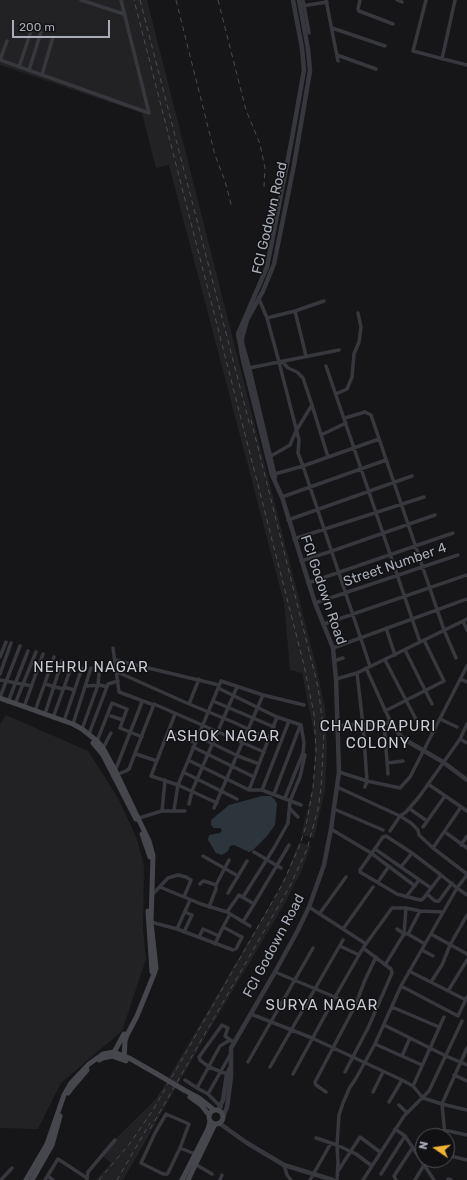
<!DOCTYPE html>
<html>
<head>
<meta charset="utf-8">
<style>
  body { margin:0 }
  #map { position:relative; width:467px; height:1180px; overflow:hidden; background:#161618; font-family:Rubik,sans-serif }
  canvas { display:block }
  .north { position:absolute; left:415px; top:1128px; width:40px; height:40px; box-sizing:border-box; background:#111113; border:1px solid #4d4f55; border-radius:50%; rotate:283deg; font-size:11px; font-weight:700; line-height:16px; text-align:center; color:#a8adb8 }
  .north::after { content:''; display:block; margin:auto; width:14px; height:18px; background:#f2b134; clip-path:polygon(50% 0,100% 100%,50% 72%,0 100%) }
  .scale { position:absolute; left:12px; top:20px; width:98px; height:18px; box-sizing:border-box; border:2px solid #a8adb8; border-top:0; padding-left:5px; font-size:12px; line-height:14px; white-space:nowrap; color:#a8adb8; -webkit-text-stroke:3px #111113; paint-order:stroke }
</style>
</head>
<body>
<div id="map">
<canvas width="467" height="1180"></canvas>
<div class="north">N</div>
<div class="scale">200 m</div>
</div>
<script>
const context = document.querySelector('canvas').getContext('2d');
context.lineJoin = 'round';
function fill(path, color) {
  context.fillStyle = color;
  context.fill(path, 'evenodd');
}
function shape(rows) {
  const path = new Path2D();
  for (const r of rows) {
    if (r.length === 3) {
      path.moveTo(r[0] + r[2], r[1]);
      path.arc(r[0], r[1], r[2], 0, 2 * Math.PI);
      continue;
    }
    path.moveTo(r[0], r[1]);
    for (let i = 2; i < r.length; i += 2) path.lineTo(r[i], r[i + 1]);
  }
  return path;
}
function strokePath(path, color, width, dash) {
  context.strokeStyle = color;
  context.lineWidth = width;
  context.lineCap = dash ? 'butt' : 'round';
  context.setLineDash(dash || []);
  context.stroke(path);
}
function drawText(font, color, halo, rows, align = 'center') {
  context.font = font + ' Rubik,sans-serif';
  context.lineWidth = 3;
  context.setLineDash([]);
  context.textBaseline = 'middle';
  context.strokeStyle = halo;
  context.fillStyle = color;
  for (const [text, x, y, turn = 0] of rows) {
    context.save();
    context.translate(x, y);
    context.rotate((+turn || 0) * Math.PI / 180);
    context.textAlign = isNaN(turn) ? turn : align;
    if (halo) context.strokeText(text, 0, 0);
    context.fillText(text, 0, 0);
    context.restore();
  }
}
fill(shape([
  [0,0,147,0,316,666,325,708,327,749,325,790,314,838,301,835,312,791,315,760,315,738,302,673,290,670,284,603,169,165,156,168,142,113,0,65],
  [6,715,88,751,118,798,137,839,144,866,143,930,146,959,122,1031,61,1083,38,1129,0,1128,0,724],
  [299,842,311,846,302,870,285,903,207,1034,123,1180,96,1180,111,1163,100,1154,156,1099,271,903,285,877]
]), '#222225');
fill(shape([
  [262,796,271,796,275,800,277,804,275,825,267,836,252,851,249,852,234,845,230,846,228,851,222,855,216,853,208,840,209,835,220,833,222,830,220,828,214,828,211,825,211,820,229,805]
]), '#2c353c');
strokePath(shape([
  [81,0,124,14],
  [121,0,149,113],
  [303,0,309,33],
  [326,0,338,61],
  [360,0,358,9,359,11,393,24],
  [397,0,402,2],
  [426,0,413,51,467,65],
  [302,6,327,2],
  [332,28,385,46],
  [337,55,376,69],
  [442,59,455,0],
  [0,60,149,113],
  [0,60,7,41],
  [19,67,32,28],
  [29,70,41,32],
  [42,75,53,37],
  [259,299,267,318,279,362,299,440,298,453,303,466,370,666],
  [295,311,306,356],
  [267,318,295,311,324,301],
  [282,361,288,368,297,372,303,378,312,405,328,457],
  [326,366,420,642],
  [249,368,339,350],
  [336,394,347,389,352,377,354,354,359,342,361,327,358,313],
  [345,418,365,412,371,415,444,630,456,658],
  [321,435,346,423],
  [271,456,290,445,296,431,312,405],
  [275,474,303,466,379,439],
  [282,497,386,460],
  [288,520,412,476],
  [294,539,424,497],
  [301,561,332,551,435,515],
  [308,583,453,533],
  [315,603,458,555],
  [463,621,467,630],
  [324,624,467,575],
  [386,628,395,655],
  [113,648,119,692,154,705],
  [333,648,467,599],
  [405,650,432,704],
  [0,657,6,642],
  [115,660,219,685],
  [385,660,420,727],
  [334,661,343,658],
  [366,668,391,723],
  [115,671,189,704,233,722,259,734],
  [357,673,363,725,367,781,365,787],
  [0,674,11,643],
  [336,679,357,673,467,619],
  [460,679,467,682],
  [0,680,32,686],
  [45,684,63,689],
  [86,686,100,685,107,687],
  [64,687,74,690],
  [218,688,277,717,301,725],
  [0,697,20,646],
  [213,701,274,727],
  [8,702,28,651],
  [15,704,36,652],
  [189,704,199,679],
  [24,707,43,654],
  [35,711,54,657],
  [385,711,444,681,424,640],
  [45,714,62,661],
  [175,714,151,776,178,785,217,803],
  [111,716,123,720],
  [53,718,72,665],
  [440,719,457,727],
  [64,721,82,668],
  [73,724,91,668],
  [384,724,388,774],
  [82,729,98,685,99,674],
  [168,732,194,742],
  [89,734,108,684,118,681],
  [197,736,238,756,259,764],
  [460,739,467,743],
  [97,741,112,703,127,709,120,728,142,737],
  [193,747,254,777],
  [103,748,111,733],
  [136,754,157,761],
  [188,760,249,790,262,790,301,805],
  [387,763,403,761],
  [115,771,142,702],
  [183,772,237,799],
  [339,772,367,781,400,788,410,777,467,666],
  [116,775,126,771,129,769,154,704,264,752],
  [428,784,467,811],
  [337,787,400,816,411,823,418,830,419,835,433,848],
  [249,790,277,717],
  [262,790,289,721],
  [274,794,300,726],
  [285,798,303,753,304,743,301,725],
  [189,804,192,791,237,687],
  [461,807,433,848,467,874],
  [214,808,263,695],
  [290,809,298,817],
  [334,809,383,830],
  [410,809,427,821],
  [174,810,178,785,221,681,263,695,304,705],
  [162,811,165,780],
  [139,818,162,811,185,811],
  [423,827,445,796],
  [331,829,371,853,415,886],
  [390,831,400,816,406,812,419,797,460,739,467,724],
  [445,832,467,848],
  [461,845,467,836],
  [375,849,431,888],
  [254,852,281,868],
  [203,856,238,876],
  [401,867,412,853],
  [441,875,423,899,420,900,397,894,360,872,360,870,383,837,386,836,412,853,441,875,457,888,467,895],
  [378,882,389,866],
  [200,884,202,882,204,881,216,885,229,860],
  [160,887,201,904,227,912,250,926],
  [228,893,247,861],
  [427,894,435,901,439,901,452,883],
  [152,895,168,878,178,875,186,877,191,880,184,897],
  [243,897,274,848,288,823,290,801,300,777,305,755],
  [406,897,419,880],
  [209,907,216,889,216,885],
  [309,907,343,929,373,887],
  [227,912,239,895,254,904,289,845],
  [320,913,346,877],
  [151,922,177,929,233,950],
  [243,922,254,904],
  [223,927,230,914],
  [177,929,190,900],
  [343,929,366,944],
  [397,929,404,934],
  [184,932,192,915,185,912],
  [404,934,406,908],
  [408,934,420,911,443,912],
  [431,934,467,954],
  [199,937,203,929,219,936],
  [215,944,223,927,242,937,236,949],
  [340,946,359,955],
  [422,950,433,956],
  [385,965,404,934,408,934,425,944],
  [409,971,466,1000],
  [275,972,342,1000],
  [431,982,442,965,450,945,467,915],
  [401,986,458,1016,467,997],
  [448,991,467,960],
  [392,1007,439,1027],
  [251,1014,312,1038,402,1080,413,1086,423,1098,442,1104,467,1110],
  [384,1025,446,1056,467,1065],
  [375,1044,422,1065],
  [402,1056,410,1038],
  [248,1062,313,948],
  [270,1067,343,940],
  [345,1072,368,1028,392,973,391,969,363,948],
  [227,1074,209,1067,200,1060,199,1057,222,1025,228,1028,225,1036,233,1042],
  [293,1074,335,997,363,948,392,908,406,908,420,911],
  [454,1075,467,1081],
  [185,1080,197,1088],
  [413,1086,444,1017],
  [326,1092,316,1085,315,1082,355,1006,365,980,376,957],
  [373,1092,383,1072],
  [208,1094,230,1055],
  [389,1102,402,1080],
  [399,1105,407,1113],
  [221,1107,208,1094,197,1088,220,1046,230,1040],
  [444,1130,467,1135],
  [405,1136,434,1180],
  [445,1136,442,1104,467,1048],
  [316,1138,337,1145,356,1154,372,1166],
  [180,1148,189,1124,166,1114,155,1133,141,1163,163,1174,167,1174,168,1173,180,1148,195,1154],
  [447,1148,448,1155],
  [447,1155,467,1160],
  [195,1164,212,1174],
  [284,1165,287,1175,291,1180],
  [338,1171,360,1137,380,1152],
  [381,1174,405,1136,395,1129],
  [48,1176,53,1180],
  [87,1179,88,1172,115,1140],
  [448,1179,451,1180],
  [1,1180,12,1168],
  [45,1180,58,1159,87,1178],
  [220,1180,222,1175],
  [310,1180,331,1143],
  [337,1180,338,1162,337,1145,339,1115,343,1103,350,1087,355,1080,375,1044,401,986,457,888,467,875],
  [363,1180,404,1116,429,1091,462,1021],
  [396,1180,394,1176,413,1147],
  [415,1180,424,1165]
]), '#37383d', 3.5);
strokePath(shape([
  [275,477,249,368,242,343,242,338,247,320,263,291,274,264,294,165,310,71,308,49,299,0],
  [337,726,391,723,402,738,443,762,467,780],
  [218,1110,223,1100,227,1074,230,1068],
  [223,1117,227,1107,231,1077,231,1048,275,972,298,930,309,907,324,865,331,829,339,772,336,679,333,648,315,603,282,497,272,475,243,360,238,334,267,267,292,138,304,70,302,48,293,0],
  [219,1123,247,1143,284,1165,333,1180]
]), '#37383d', 4.5);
strokePath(shape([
  [0,698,73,724,82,729,97,741,103,748,117,774,149,841,153,856,151,922,156,968,154,974,137,1016,127,1035,125,1041,124,1060],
  [93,743,103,755,136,819],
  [142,834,150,857],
  [148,911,152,972],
  [112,1056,124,1034],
  [99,1060,103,1058,112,1056,126,1061],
  [184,1090,199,1098,214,1110],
  [68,1093,75,1084,87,1070],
  [190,1097,201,1105,209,1115],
  [216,1117,7],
  [26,1180,47,1144,64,1095,71,1083,89,1064,103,1054,114,1052,129,1058,157,1074],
  [32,1180,52,1145,60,1116],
  [182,1180,208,1129,210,1121],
  [188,1180,215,1124]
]), '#45474d', 5);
strokePath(shape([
  [140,0,250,426],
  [176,0,215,155,225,181,232,208],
  [218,0,246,110,260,144,265,168,264,187],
  [150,1129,290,886,307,849,318,809,321,788,324,733,318,687,251,420],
  [99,1180,131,1142,153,1110,283,883,299,847,306,826,313,788,316,750,314,714,304,665,134,0],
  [117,1180,150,1123]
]), '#4a4c52', 1, [5, 4]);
strokePath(shape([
  [157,1074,184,1090]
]), '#45474d', 5);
drawText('14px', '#a8adb8', '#111113', [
  ["FCI Godown Road",270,218,-77],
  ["Street Number 4",395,565,-19],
  ["FCI Godown Road",323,590,71],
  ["FCI Godown Road",274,946,-62]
]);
context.letterSpacing = '1px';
drawText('15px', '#c9ccd4', '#111113', [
  ["NEHRU NAGAR",91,668],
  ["CHANDRAPURI",378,727],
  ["COLONY",378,744],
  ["ASHOK NAGAR",223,737],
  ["SURYA NAGAR",322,1006]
]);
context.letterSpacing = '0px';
</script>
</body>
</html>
